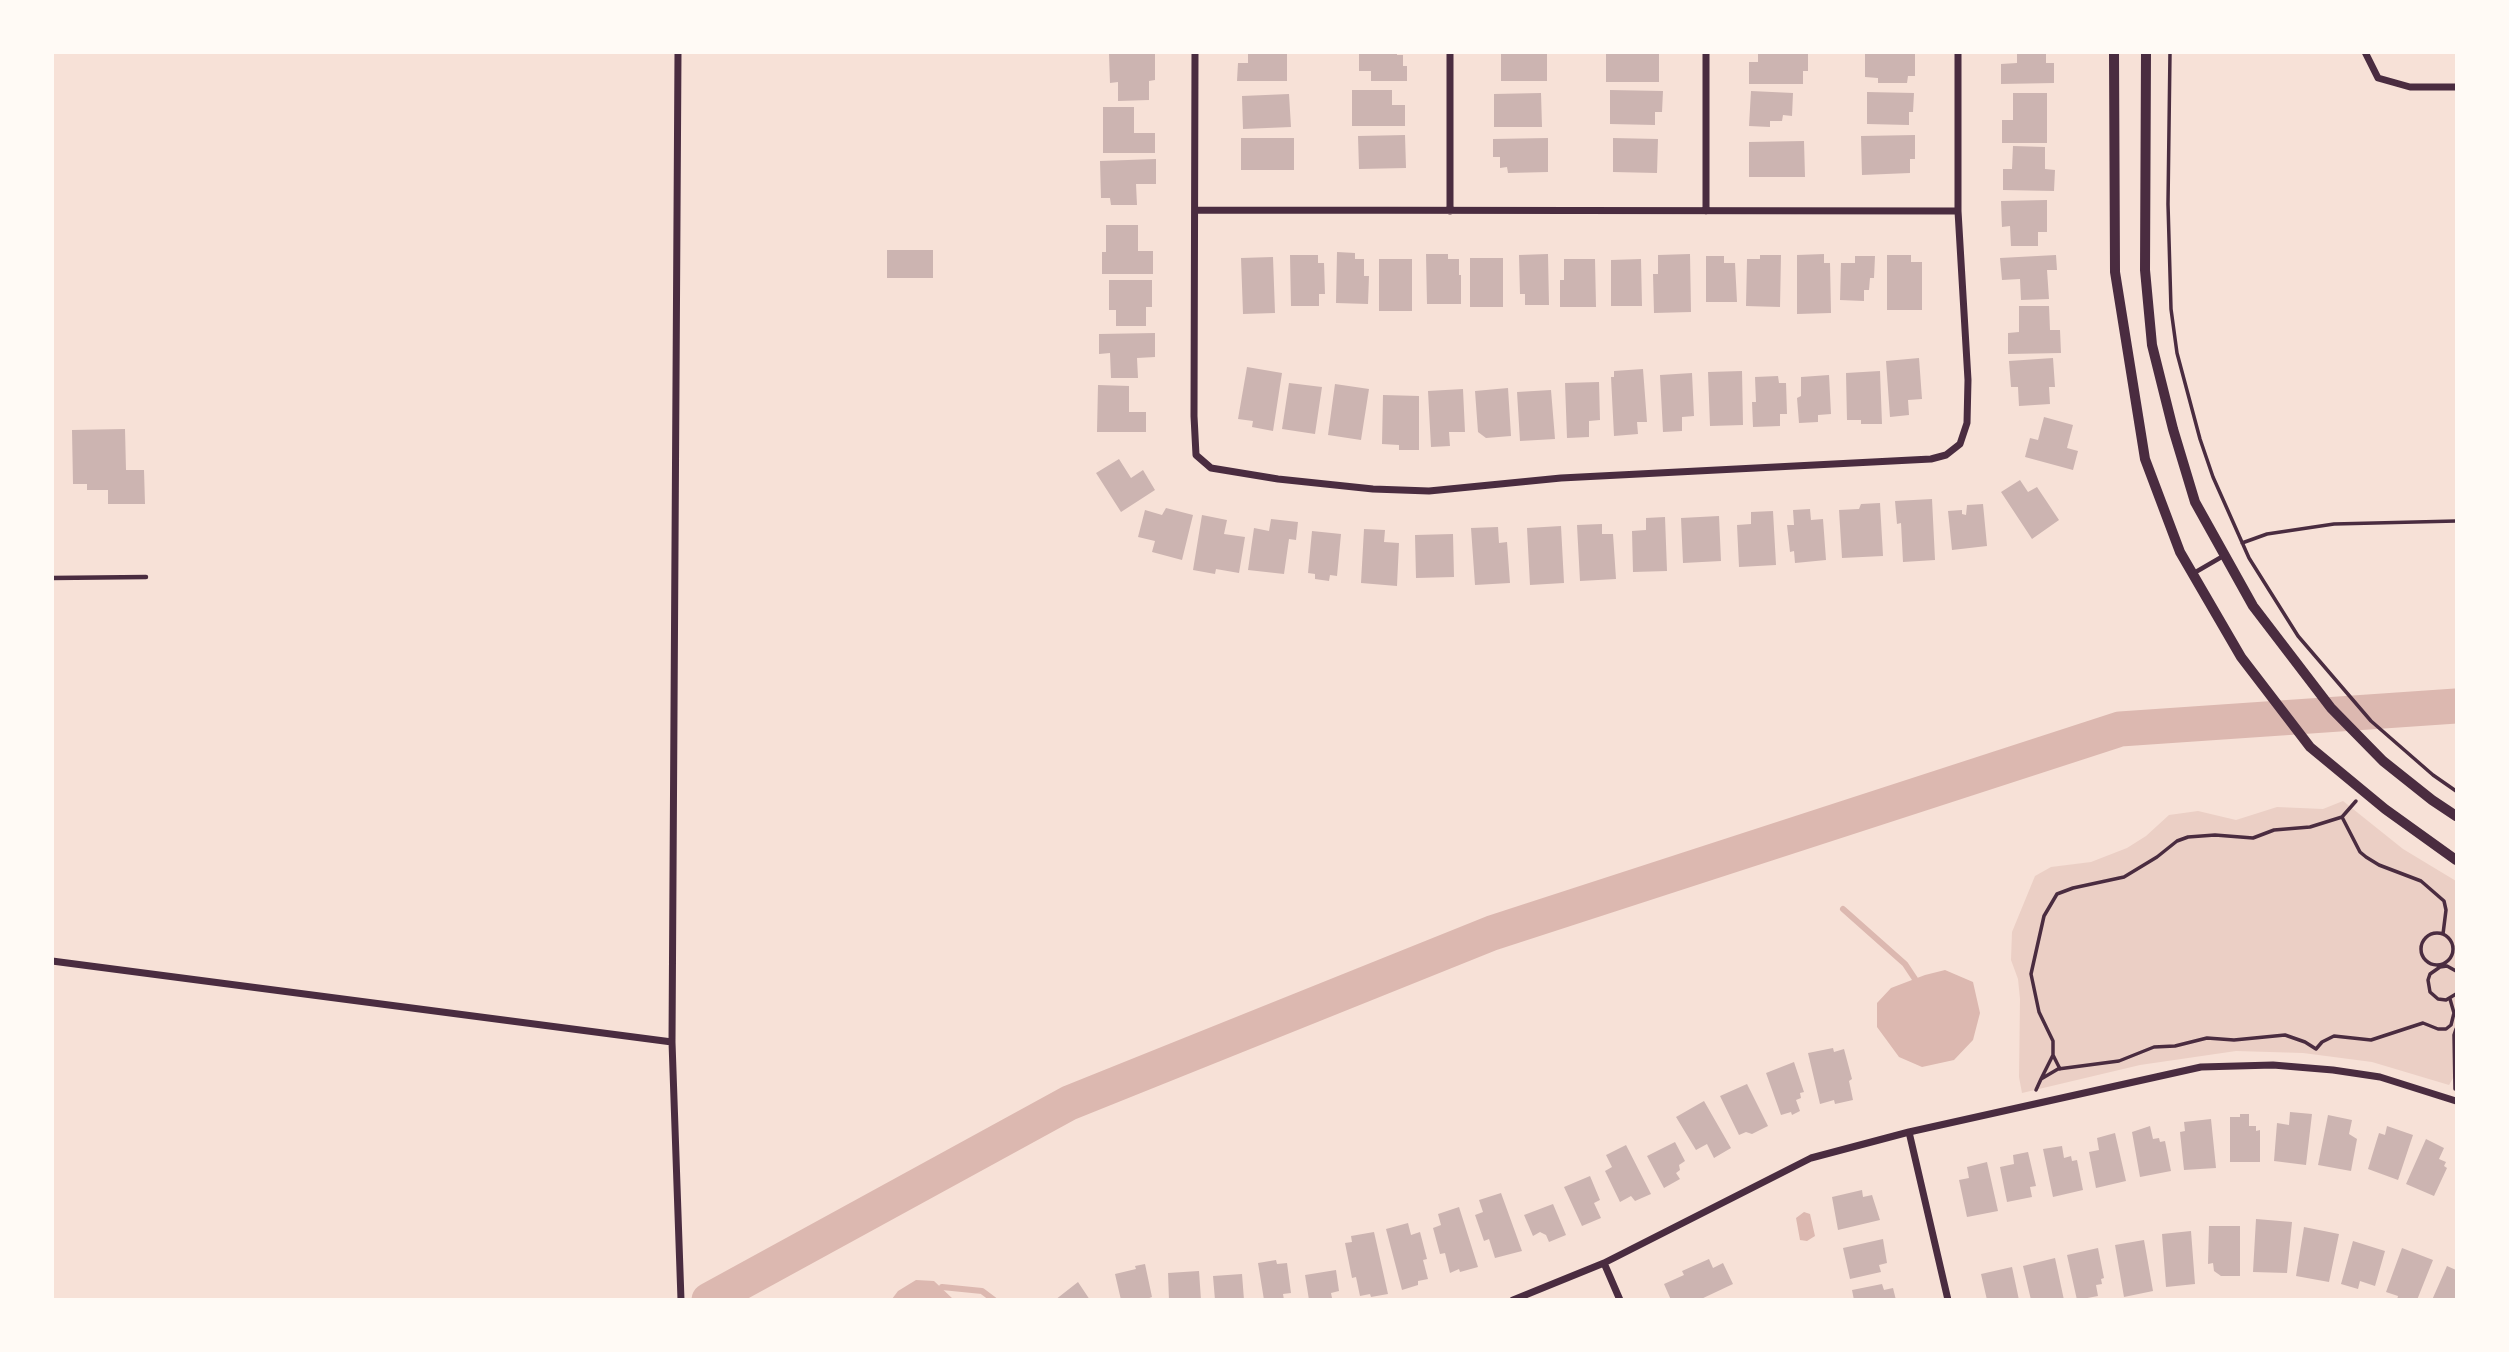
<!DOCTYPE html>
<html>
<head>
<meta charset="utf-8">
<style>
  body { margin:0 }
  #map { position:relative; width:2509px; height:1352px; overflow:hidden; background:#f7e1d7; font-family:"Varela Round",sans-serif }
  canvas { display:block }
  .frame { position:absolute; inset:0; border:54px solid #fffaf5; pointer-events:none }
</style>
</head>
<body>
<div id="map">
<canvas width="2509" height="1352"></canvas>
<div class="frame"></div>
</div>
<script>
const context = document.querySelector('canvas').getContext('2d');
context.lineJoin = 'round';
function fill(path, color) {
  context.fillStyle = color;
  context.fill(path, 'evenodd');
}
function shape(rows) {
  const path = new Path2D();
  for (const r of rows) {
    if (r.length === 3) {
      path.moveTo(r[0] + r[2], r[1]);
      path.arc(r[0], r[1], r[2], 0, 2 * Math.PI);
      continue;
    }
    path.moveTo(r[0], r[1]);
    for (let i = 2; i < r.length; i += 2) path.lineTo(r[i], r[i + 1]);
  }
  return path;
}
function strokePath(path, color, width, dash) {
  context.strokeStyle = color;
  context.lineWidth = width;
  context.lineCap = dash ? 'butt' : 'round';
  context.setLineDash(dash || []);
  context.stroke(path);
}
fill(shape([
  [2343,801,2403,849,2456,881,2456,1073,2449,1085,2372,1062,2303,1053,2236,1051,2140,1065,2022,1093,2019,1077,2020,999,2018,979,2011,960,2012,932,2035,876,2051,867,2091,862,2127,848,2146,836,2169,815,2198,811,2236,820,2277,807,2323,809]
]), '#ebcfc5');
fill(shape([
  [1945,970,1973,982,1980,1013,1973,1040,1954,1060,1922,1067,1899,1057,1877,1027,1877,1003,1891,988,1925,975],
  [1804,1212,1810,1214,1815,1236,1807,1241,1800,1240,1796,1218],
  [916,1280,934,1281,953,1299,892,1299,898,1291]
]), '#dcb8b0');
strokePath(shape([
  [1843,909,1905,964,1915,979],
  [942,1287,982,1291,994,1300]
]), '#dcb8b0', 6);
strokePath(shape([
  [709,1300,1069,1103,1492,933,2120,729,2456,706]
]), '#dcb8b0', 35);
fill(shape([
  [1248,52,1287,52,1287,81,1237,81,1238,63,1248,63],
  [1359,52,1397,52,1397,55,1403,55,1403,66,1407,66,1407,81,1371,81,1371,71,1359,71],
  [1501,52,1547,52,1547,81,1501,81],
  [1606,52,1659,52,1659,82,1606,82],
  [1758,52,1808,52,1808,71,1803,71,1803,84,1749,84,1749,62,1758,62],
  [1915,52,1915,76,1908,76,1907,83,1878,83,1878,78,1865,77,1865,53],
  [2017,52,2046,52,2046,63,2054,63,2054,83,2001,84,2001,64,2017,63],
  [1155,53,1155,80,1149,81,1149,100,1118,101,1118,82,1110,83,1109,54],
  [1352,90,1392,90,1392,105,1405,105,1405,126,1352,126],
  [1610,90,1663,91,1662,112,1655,112,1655,125,1610,124],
  [1751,91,1793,93,1792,116,1783,115,1782,121,1770,121,1770,127,1749,126],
  [1867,92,1914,93,1913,112,1909,112,1909,125,1867,124],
  [1541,93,1542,127,1494,127,1494,94],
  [2013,93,2047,93,2047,143,2002,143,2002,120,2013,120],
  [1289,94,1291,127,1243,129,1242,96],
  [1103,107,1134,107,1134,133,1155,133,1155,153,1103,153],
  [1405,135,1406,168,1359,169,1358,136],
  [1915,135,1915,159,1910,159,1910,173,1862,175,1861,136],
  [1241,138,1294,138,1294,170,1241,170],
  [1548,138,1548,172,1508,173,1507,167,1500,168,1500,157,1493,157,1493,139],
  [1613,138,1658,139,1657,173,1613,172],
  [1804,141,1805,177,1749,177,1749,142],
  [2013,146,2045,147,2045,169,2055,170,2054,191,2003,190,2003,169,2012,169],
  [1156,159,1156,184,1136,184,1137,205,1111,205,1110,198,1101,198,1100,161],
  [2047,200,2047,232,2038,232,2038,246,2011,246,2010,226,2002,227,2001,201],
  [1106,225,1138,225,1138,251,1153,251,1153,274,1102,274,1102,252,1106,252],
  [887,250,933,250,933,278,887,278],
  [1337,252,1355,253,1355,259,1364,259,1364,276,1369,276,1368,304,1336,303],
  [1426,254,1448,254,1448,259,1459,259,1459,275,1461,275,1461,304,1427,304],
  [1548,254,1549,305,1525,305,1525,294,1520,294,1519,255],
  [1690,254,1691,312,1654,313,1653,274,1658,274,1658,255],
  [1824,254,1824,263,1830,263,1831,313,1797,314,1797,255],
  [1290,255,1318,255,1318,263,1324,263,1325,294,1319,294,1319,306,1291,306],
  [1760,255,1781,255,1780,307,1746,306,1747,259,1760,259],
  [1887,255,1911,255,1911,262,1922,262,1922,310,1887,310],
  [2056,255,2057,270,2047,270,2049,299,2021,300,2020,279,2002,280,2000,258],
  [1706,256,1724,256,1724,263,1735,263,1737,302,1706,302],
  [1855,256,1875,256,1874,278,1870,278,1869,290,1864,290,1864,301,1840,300,1841,263,1855,263],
  [1273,257,1275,313,1243,314,1241,258],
  [1470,258,1503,258,1503,307,1470,307],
  [1379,259,1412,259,1412,311,1379,311],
  [1564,259,1595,259,1596,307,1560,307,1560,280,1564,280],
  [1641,259,1642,306,1611,306,1611,260],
  [1109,280,1152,280,1152,307,1146,307,1146,326,1116,326,1116,310,1109,310],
  [2019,306,2049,306,2050,330,2060,330,2061,353,2008,354,2008,333,2019,332],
  [1155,333,1155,357,1137,358,1138,378,1111,378,1110,353,1099,354,1099,334],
  [1919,358,1922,399,1908,400,1909,415,1890,417,1886,361],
  [2053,358,2055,387,2049,387,2050,404,2019,406,2018,387,2011,387,2009,361],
  [1247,367,1282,373,1273,431,1252,427,1253,421,1238,419],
  [1643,369,1647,422,1637,422,1638,434,1614,436,1611,377,1614,377,1614,371],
  [1742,371,1743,425,1710,426,1708,372],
  [1880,371,1882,424,1861,424,1861,420,1847,420,1846,373],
  [1692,373,1694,416,1682,417,1682,431,1663,432,1660,375],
  [1829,375,1831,414,1818,415,1818,422,1799,423,1797,398,1801,396,1801,377],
  [1778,376,1779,383,1786,383,1787,414,1780,414,1780,426,1753,427,1752,402,1756,402,1755,377],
  [1599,382,1600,420,1589,421,1589,437,1567,438,1565,383],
  [1289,383,1322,387,1315,434,1282,429],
  [1335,384,1369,389,1361,440,1328,435],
  [1098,385,1129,386,1129,412,1146,412,1146,432,1097,432],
  [1508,388,1511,436,1486,438,1478,432,1475,391],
  [1463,389,1465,432,1449,432,1450,446,1431,447,1428,391],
  [1551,390,1555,439,1520,441,1517,392],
  [1383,395,1419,396,1419,450,1399,450,1399,445,1382,444],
  [2044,417,2073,425,2067,448,2078,451,2073,470,2025,457,2030,438,2038,440],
  [125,429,126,470,144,470,145,504,108,504,108,490,87,490,87,484,73,484,72,430],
  [1119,459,1131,478,1143,470,1155,490,1121,512,1096,473],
  [2020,480,2028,492,2037,487,2059,520,2032,539,2001,492],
  [1932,499,1935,560,1903,562,1901,523,1897,524,1895,501],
  [1880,503,1883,556,1842,558,1839,510,1859,509,1861,504],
  [1983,504,1987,546,1952,550,1948,511,1962,510,1962,514,1966,515,1967,505],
  [1166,508,1193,515,1182,560,1152,552,1155,541,1138,537,1145,510,1162,515],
  [1810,509,1811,520,1823,519,1826,560,1795,563,1794,551,1790,552,1787,525,1794,525,1793,510],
  [1773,511,1776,565,1739,567,1737,525,1751,524,1751,512],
  [1202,515,1227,520,1224,534,1245,537,1239,573,1216,569,1215,574,1193,570],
  [1719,516,1721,561,1683,563,1681,518],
  [1665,517,1667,571,1633,572,1632,531,1646,530,1646,518],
  [1271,519,1298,522,1296,540,1289,539,1284,574,1248,570,1254,528,1269,531],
  [1602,524,1602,534,1613,534,1616,579,1580,581,1577,525],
  [1561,526,1564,583,1530,585,1527,528],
  [1498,527,1499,543,1507,542,1510,583,1475,585,1471,528],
  [1364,529,1385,530,1384,542,1399,543,1397,586,1361,583],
  [1312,531,1341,534,1337,576,1330,575,1329,581,1315,579,1315,574,1308,573],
  [1453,534,1454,577,1416,578,1415,535],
  [1833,1048,1834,1052,1844,1049,1852,1079,1849,1081,1853,1100,1835,1104,1834,1100,1820,1104,1808,1053],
  [1794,1062,1804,1092,1800,1093,1801,1098,1796,1100,1800,1111,1792,1115,1791,1112,1781,1115,1766,1073],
  [1747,1084,1768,1126,1752,1134,1746,1132,1739,1135,1720,1096],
  [1704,1101,1731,1148,1714,1158,1707,1144,1696,1150,1676,1117],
  [2290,1112,2312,1114,2306,1165,2274,1161,2277,1123,2289,1125],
  [2240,1114,2249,1114,2249,1126,2256,1126,2256,1131,2260,1130,2260,1162,2230,1162,2230,1117,2240,1117],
  [2328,1115,2352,1120,2349,1134,2357,1139,2351,1171,2318,1165],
  [2211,1119,2216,1168,2184,1170,2180,1132,2185,1131,2184,1122],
  [2150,1126,2153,1139,2159,1138,2160,1142,2165,1141,2171,1171,2140,1177,2132,1132],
  [2387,1126,2413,1135,2398,1180,2368,1169,2379,1133,2385,1135],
  [2115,1133,2126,1181,2096,1188,2089,1152,2099,1150,2097,1138],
  [2426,1139,2444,1148,2439,1159,2446,1162,2444,1166,2447,1168,2434,1196,2406,1184],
  [1675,1142,1685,1161,1679,1165,1680,1170,1676,1173,1680,1179,1664,1188,1647,1156],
  [1626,1145,1651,1194,1635,1201,1631,1196,1620,1202,1605,1171,1612,1167,1606,1155],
  [2062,1146,2064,1158,2071,1156,2072,1161,2077,1160,2083,1190,2053,1197,2043,1149],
  [2028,1152,2036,1186,2030,1187,2032,1197,2007,1202,2000,1167,2014,1164,2013,1155],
  [1987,1162,1998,1211,1967,1217,1959,1180,1969,1178,1967,1167],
  [1590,1176,1600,1200,1594,1203,1601,1218,1582,1226,1564,1187],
  [1862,1190,1863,1197,1872,1195,1880,1220,1838,1230,1832,1197],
  [1501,1193,1522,1251,1495,1258,1489,1239,1484,1241,1475,1215,1483,1212,1479,1200],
  [1553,1204,1566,1235,1549,1242,1546,1235,1540,1232,1533,1236,1524,1215],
  [1459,1207,1478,1267,1460,1272,1459,1269,1450,1273,1445,1253,1440,1254,1433,1228,1441,1225,1438,1214],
  [2256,1219,2292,1222,2287,1273,2253,1272],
  [1408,1223,1411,1235,1420,1232,1427,1259,1423,1260,1428,1279,1418,1281,1418,1285,1402,1290,1386,1229],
  [2209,1226,2240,1226,2240,1276,2221,1276,2214,1271,2213,1263,2208,1264],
  [2304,1227,2339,1234,2329,1282,2296,1276],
  [2191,1231,2195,1284,2166,1287,2162,1234],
  [1374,1232,1388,1294,1371,1297,1370,1294,1360,1296,1356,1277,1352,1278,1345,1243,1352,1242,1351,1236],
  [1883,1239,1887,1263,1879,1265,1881,1272,1850,1279,1843,1248],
  [2144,1240,2153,1291,2124,1297,2115,1245],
  [2353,1241,2385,1251,2375,1286,2360,1281,2358,1289,2341,1284],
  [2098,1248,2104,1278,2101,1279,2102,1284,2096,1285,2098,1296,2077,1300,2067,1255],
  [2402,1248,2433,1260,2417,1300,2397,1300,2398,1296,2386,1292],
  [2055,1258,2064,1300,2031,1300,2023,1266],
  [1709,1259,1713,1268,1723,1263,1733,1284,1699,1300,1671,1300,1664,1284,1684,1275,1682,1271],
  [1276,1260,1277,1264,1287,1263,1291,1293,1283,1294,1284,1300,1264,1300,1258,1263],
  [1145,1264,1152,1297,1144,1300,1121,1300,1115,1274,1136,1269,1135,1266],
  [2447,1266,2456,1270,2456,1300,2432,1300],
  [2012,1267,2019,1300,1987,1300,1981,1274],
  [1336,1270,1339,1291,1331,1293,1332,1298,1327,1300,1309,1300,1305,1275],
  [1199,1271,1201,1300,1169,1300,1168,1273],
  [1242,1274,1244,1300,1215,1300,1213,1276],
  [1078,1282,1090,1300,1055,1300],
  [1882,1284,1884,1290,1893,1288,1896,1300,1854,1300,1852,1290]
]), '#ccb4b1');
strokePath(shape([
  [2170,52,2168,204,2171,309,2177,353,2200,439,2213,477,2249,558,2298,636,2371,721,2433,775,2456,791],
  [2242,543,2267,534,2334,524,2456,521],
  [2342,817,2360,852,2366,857,2379,865,2421,881,2444,901,2446,910,2443,934],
  [2437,949,16],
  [2456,971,2447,966,2440,967,2430,974,2428,980,2430,992,2438,999,2446,1000,2456,994],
  [2316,1049,2322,1042,2334,1036,2371,1040,2423,1023,2438,1029,2446,1029,2451,1025,2454,1013,2450,999],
  [2053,1055,2060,1069],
  [2041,1079,2053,1055,2053,1041,2039,1012,2031,974,2044,916,2057,894,2073,888,2124,877,2157,857,2177,841,2188,837,2215,835,2253,838,2274,830,2310,827,2342,817,2356,801],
  [2455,1089,2454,1035,2456,1029],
  [2036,1090,2041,1079,2058,1069,2119,1061,2154,1047,2175,1046,2207,1038,2234,1040,2285,1035,2305,1042,2316,1049]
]), '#4a2c40', 3.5);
strokePath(shape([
  [2194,573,2225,555],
  [52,578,146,577]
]), '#4a2c40', 4.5);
strokePath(shape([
  [678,52,672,1042,681,1300],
  [1195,52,1194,416,1196,455,1211,468,1278,479,1373,489,1429,491,1561,478,1931,459,1946,455,1960,444,1967,423,1968,380,1958,211,1958,52],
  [1450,52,1450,211],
  [1706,52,1706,211],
  [2365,52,2378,78,2410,87,2456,87],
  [1196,210,1958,211],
  [52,961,672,1042],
  [1909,1132,1948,1300],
  [1604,1263,1620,1300],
  [1513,1300,1604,1263,1811,1158,1909,1132,2201,1067,2273,1065,2333,1070,2380,1077,2456,1101]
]), '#4a2c40', 7);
strokePath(shape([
  [2114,52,2115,272,2145,459,2180,552,2241,657,2310,747,2385,809,2456,860],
  [2146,52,2145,270,2152,345,2173,429,2195,502,2253,606,2331,708,2383,761,2432,800,2456,816]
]), '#4a2c40', 10);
</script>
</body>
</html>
